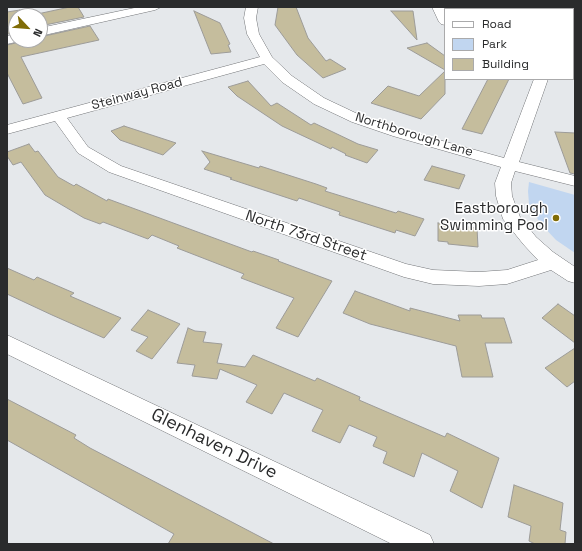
<!DOCTYPE html>
<html>
<head>
<meta charset="utf-8">
<style>
  body { margin:0 }
  #map { position:relative; width:582px; height:551px; overflow:hidden; background:#e5e8eb; font-family:"Space Grotesk",sans-serif }
  canvas { display:block }
  .frame { position:absolute; inset:0; border:8px solid #2a2b2c; pointer-events:none }
  .legend { position:absolute; left:444px; top:8px; width:130px; height:72px; box-sizing:border-box; background:#fff; border:1px solid #aaaaab; margin:0; padding:5px 7px; list-style:none; font-size:12px; color:#2a2b2c }
  .legend li { display:flex; align-items:center; gap:8px; height:20px }
  .legend b { width:20px; border:1px solid #aaaaab }
  .north { position:absolute; left:8px; top:8px; width:40px; height:40px; box-sizing:border-box; background:#fff; border:1px solid #aaaaab; border-radius:50%; rotate:116deg; font-size:11px; font-weight:700; line-height:16px; text-align:center; color:#2a2b2c }
  .north::after { content:''; display:block; margin:auto; width:14px; height:18px; background:#806c06; clip-path:polygon(50% 0,100% 100%,50% 72%,0 100%) }
</style>
</head>
<body>
<div id="map">
<canvas width="582" height="551"></canvas>
<div class="frame"></div>
<ul class="legend">
<li><b style="height:5px;background:#fff"></b>Road</li>
<li><b style="height:11px;background:#c1d6f0"></b>Park</li>
<li><b style="height:11px;background:#c5bd9d"></b>Building</li>
</ul>
<div class="north">N</div>
</div>
<script>
const context = document.querySelector('canvas').getContext('2d');
context.lineJoin = 'round';
function fill(path, color) {
  context.fillStyle = color;
  context.fill(path, 'evenodd');
}
function shape(rows) {
  const path = new Path2D();
  for (const r of rows) {
    path.moveTo(r[0], r[1]);
    for (let i = 2; i < r.length; i += 2) path.lineTo(r[i], r[i + 1]);
  }
  return path;
}
function strokePath(path, color, width, dash) {
  context.strokeStyle = color;
  context.lineWidth = width;
  context.lineCap = dash ? 'butt' : 'round';
  context.setLineDash(dash || []);
  context.stroke(path);
}
function drawText(font, color, halo, rows, align = 'center') {
  context.font = font + ' "Space Grotesk",sans-serif';
  context.lineWidth = 3;
  context.setLineDash([]);
  context.textBaseline = 'middle';
  context.strokeStyle = halo;
  context.fillStyle = color;
  for (const [text, x, y, turn = 0] of rows) {
    context.save();
    context.translate(x, y);
    context.rotate((+turn || 0) * Math.PI / 180);
    context.textAlign = isNaN(turn) ? turn : align;
    if (halo) context.strokeText(text, 0, 0);
    context.fillText(text, 0, 0);
    context.restore();
  }
}
fill(shape([
  [529,182,575,195,575,253,556,240,540,223,529,204,528,191]
]), '#c1d6f0');
const building = shape([
  [70,7,78,7,84,17,40,26,40,16,28,16,70,7],
  [278,7,296,7,308,38,326,61,330,59,346,69,323,78,297,55,275,25,278,7],
  [20,10,24,16,16,16,16,33,7,34,7,12,20,10],
  [194,11,220,23,230,44,228,45,231,52,211,54,194,11],
  [391,11,413,11,417,40,391,11],
  [90,26,99,40,21,57,42,98,23,104,7,73,7,45,20,42,21,40,40,40,40,37,90,26],
  [427,43,445,56,445,70,407,48,427,43],
  [445,71,445,94,421,119,371,103,388,86,419,96,445,71],
  [488,79,509,79,482,134,462,129,488,79],
  [248,81,271,106,277,103,311,125,314,123,358,144,378,150,367,163,345,155,346,154,332,147,331,149,282,126,237,96,228,87,248,81],
  [124,126,176,143,163,155,120,140,111,131,124,126],
  [555,132,575,133,575,174,570,173,555,132],
  [29,144,35,152,38,151,58,177,74,186,76,184,107,201,108,199,252,252,253,251,279,260,278,261,332,281,298,337,276,328,294,298,241,278,244,274,177,248,179,246,152,235,148,239,103,222,100,224,84,218,45,195,21,162,13,165,7,156,7,152,29,144],
  [202,151,259,168,260,166,316,184,327,188,325,191,396,213,398,211,424,219,415,236,396,230,395,233,339,215,340,212,299,198,297,201,230,179,232,178,204,169,210,162,202,151],
  [432,166,465,175,459,189,424,180,432,166],
  [438,223,477,228,478,247,448,244,448,242,438,241,438,223],
  [7,268,34,280,37,277,74,293,70,296,121,318,104,338,52,315,7,294,7,268],
  [355,291,410,311,410,308,460,321,458,315,481,315,482,318,504,318,512,343,485,343,493,377,462,377,456,346,370,324,343,313,355,291],
  [558,304,575,316,575,343,542,318,558,304],
  [148,310,180,324,152,359,136,351,148,337,131,330,148,310],
  [188,328,195,331,206,332,203,342,222,344,217,363,245,367,253,355,315,381,317,378,360,397,359,400,445,437,447,433,499,458,482,508,450,491,458,471,422,453,414,477,383,463,387,452,373,446,377,437,349,425,340,443,312,431,323,410,284,393,272,414,246,402,257,385,220,369,217,379,192,376,195,365,177,363,188,328],
  [575,348,575,381,567,387,545,368,575,348],
  [7,399,76,435,74,438,90,448,274,544,168,544,174,534,7,440,7,399],
  [514,485,563,503,560,530,566,532,565,544,535,544,529,541,531,526,508,517,514,485]
]);
fill(building, '#c5bd9d');
strokePath(building, '#9c9b98', 1);
const minor = shape([
  [139,7,161,7,155,10,40,36,40,28,139,7],
  [246,7,258,7,256,18,259,34,272,57,292,76,324,98,362,116,403,130,504,158,534,79,548,79,519,162,575,176,575,186,515,171,511,183,512,196,520,217,536,237,553,252,575,267,575,283,568,281,551,270,507,284,479,286,433,284,404,277,109,172,78,153,55,121,7,134,7,125,260,57,247,34,244,18,246,7],
  [264,64,282,82,314,104,352,122,393,136,501,167,495,183,496,196,503,219,524,245,538,260,507,270,479,272,433,270,406,264,121,166,88,147,67,118,264,64],
  [432,7,444,7,445,25,441,24,439,22,432,7],
  [16,34,16,40,20,41,7,44,7,36,16,34],
  [573,69,575,69,575,77,573,77,573,69],
  [7,335,430,535,434,544,392,544,7,354,7,335]
]);
strokePath(minor, '#737578', 1);
fill(minor, '#fff');
for (const [x, y, r, color] of [
  [556,218,4,"#806c06"]
]) {
  const dot = new Path2D();
  dot.arc(x, y, r, 0, 2 * Math.PI);
  context.fillStyle = color;
  context.fill(dot);
  strokePath(dot, '#fff', 1.5);
}
drawText('13px', '#2a2b2c', '#fff', [
  ["Steinway Road",137,94,-15],
  ["Northborough Lane",414,135,17]
]);
drawText('15px', '#2a2b2c', '#fff', [
  ["Eastborough",548,209],
  ["Swimming Pool",548,226]
], 'right');
drawText('15px', '#2a2b2c', '#fff', [
  ["North 73rd Street",306,236,19]
]);
drawText('18px', '#2a2b2c', '#fff', [
  ["Glenhaven Drive",214,444,26]
]);
</script>
</body>
</html>
